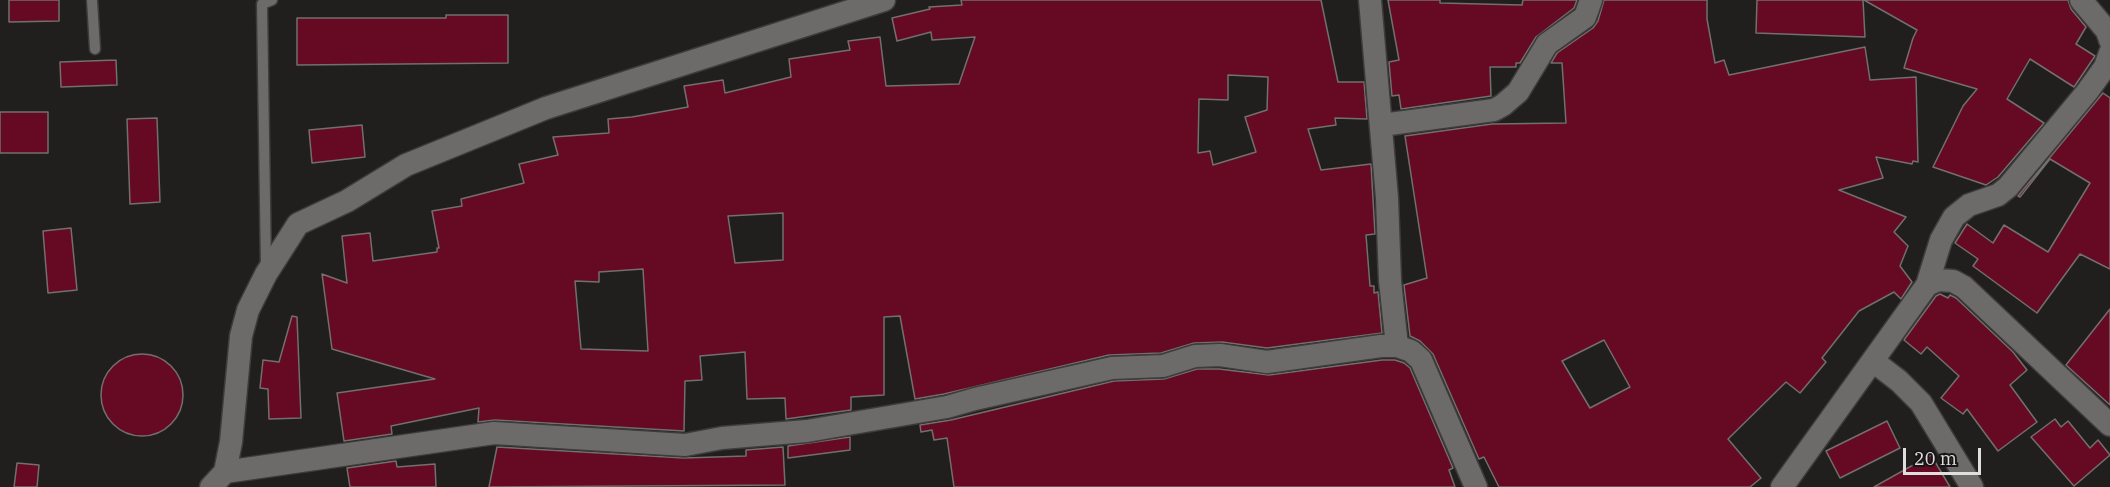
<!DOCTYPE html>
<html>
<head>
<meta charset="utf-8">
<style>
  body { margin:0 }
  #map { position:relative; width:2110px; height:487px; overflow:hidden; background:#211e1e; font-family:"IBM Plex Serif",serif }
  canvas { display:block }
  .scale { position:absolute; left:1903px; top:448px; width:78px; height:27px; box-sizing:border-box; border:3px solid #e0dede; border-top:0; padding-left:8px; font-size:18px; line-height:21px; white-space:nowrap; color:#e0dede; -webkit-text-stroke:4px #171515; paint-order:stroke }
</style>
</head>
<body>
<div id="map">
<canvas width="2110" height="487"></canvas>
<div class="scale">20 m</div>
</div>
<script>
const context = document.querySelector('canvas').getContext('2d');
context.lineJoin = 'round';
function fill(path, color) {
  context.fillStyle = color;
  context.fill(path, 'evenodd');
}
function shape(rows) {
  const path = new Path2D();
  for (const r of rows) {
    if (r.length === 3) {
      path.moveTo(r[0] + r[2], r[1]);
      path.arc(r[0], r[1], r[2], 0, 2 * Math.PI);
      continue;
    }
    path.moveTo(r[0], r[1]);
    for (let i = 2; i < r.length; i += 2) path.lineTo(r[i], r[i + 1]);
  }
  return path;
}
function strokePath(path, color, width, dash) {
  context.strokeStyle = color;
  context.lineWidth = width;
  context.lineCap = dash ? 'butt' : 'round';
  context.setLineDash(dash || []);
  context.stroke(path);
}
const building = shape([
  [9,0,59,0,59,21,9,22,9,0],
  [961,0,1321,0,1338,82,1364,82,1367,119,1335,118,1336,125,1308,129,1321,170,1371,164,1375,234,1366,235,1370,286,1374,286,1374,293,1378,292,1382,333,1267,348,1222,342,1194,343,1161,353,1109,355,944,394,915,399,900,316,884,317,884,395,851,397,851,410,786,419,785,398,747,399,745,352,700,356,702,380,685,381,684,431,495,420,478,422,479,408,391,426,392,434,344,441,337,393,435,379,332,349,322,274,347,283,342,236,370,233,373,261,437,252,437,248,439,248,432,211,462,206,461,199,524,183,519,164,558,155,553,137,609,133,608,119,632,117,688,107,684,86,723,80,725,93,791,77,789,59,850,50,848,41,880,37,886,86,959,84,975,37,932,40,931,32,897,41,892,18,930,9,929,7,962,5,961,0],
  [1228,75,1268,77,1267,110,1245,117,1256,152,1213,165,1210,151,1198,153,1199,99,1228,100,1228,75],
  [783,213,783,260,735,263,728,216,783,213],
  [643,269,648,351,581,349,575,281,599,282,599,272,643,269],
  [1388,0,1440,0,1440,3,1522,5,1523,0,1577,0,1574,8,1536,37,1520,63,1516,63,1516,67,1490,67,1491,96,1401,109,1399,95,1392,96,1389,62,1399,60,1388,0],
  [1604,0,1707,0,1707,19,1715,63,1724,60,1729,75,1865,47,1870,80,1916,77,1918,162,1913,161,1912,164,1876,157,1883,178,1839,190,1906,217,1894,232,1908,246,1900,266,1912,282,1901,299,1894,292,1859,311,1822,358,1826,362,1800,393,1786,382,1728,439,1761,478,1750,487,1499,487,1484,457,1479,459,1433,354,1420,341,1410,336,1404,285,1427,278,1405,136,1492,124,1566,123,1562,63,1551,63,1557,53,1593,28,1598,21,1604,0],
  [1604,340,1630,387,1590,408,1562,361,1604,340],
  [1757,0,1863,0,1865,37,1756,33,1757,0],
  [1864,0,2068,0,2071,9,2086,27,2076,44,2095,56,2074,87,2030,59,2007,99,2044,123,1998,177,1986,185,1933,167,1963,106,1977,89,1904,68,1913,38,1917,30,1864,0],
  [446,15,508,15,508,63,297,65,297,18,446,18,446,15],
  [116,60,117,85,61,87,60,62,116,60],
  [2103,93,2110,98,2110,269,2080,254,2037,313,1973,266,1978,259,1955,243,1967,224,1993,243,2004,225,2048,252,2090,183,2050,159,2020,197,2018,196,2103,93],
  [0,112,48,112,48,153,0,153,0,112],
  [157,118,160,202,130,204,127,119,157,118],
  [362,125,365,157,312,163,309,130,362,125],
  [71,228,77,290,48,293,43,231,71,228],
  [1940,294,1948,298,1950,295,1956,298,2013,352,2027,370,2010,385,2037,422,1998,451,1967,409,1963,414,1941,398,1959,376,1927,347,1921,354,1904,340,1936,296,1940,294],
  [2110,309,2110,405,2066,365,2110,309],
  [292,316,297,317,301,418,269,419,268,389,260,388,263,360,279,362,292,316],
  [142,395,41],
  [1382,360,1395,360,1404,363,1410,368,1453,468,1449,470,1455,487,954,487,947,438,934,440,932,430,921,432,920,425,951,420,1114,381,1164,379,1197,369,1219,369,1269,375,1382,360],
  [2055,419,2061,427,2068,421,2090,448,2098,440,2110,455,2074,486,2031,437,2055,419],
  [1887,421,1900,448,1840,478,1826,451,1887,421],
  [850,437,850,450,788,458,788,446,850,437],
  [497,447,684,458,746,456,746,450,783,447,785,485,489,487,497,447],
  [1931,455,1950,487,1874,487,1931,455],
  [396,461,397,467,435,464,436,487,350,487,347,468,396,461],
  [17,463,39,465,37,487,14,487,17,463]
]);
fill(building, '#660923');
strokePath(building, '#726f6f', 1.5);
const lane = shape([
  [92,0,95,49],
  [266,268,262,4,272,0]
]);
const street = shape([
  [1370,0,1387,198,1390,281,1397,346],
  [2081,0,2107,31,2110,40],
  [1382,125,1494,110,1503,105,1518,92,1547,44,1585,17,1591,0],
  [1927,285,1941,240,1954,217,1969,205,1998,195,2008,187,2087,92,2105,67,2110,53],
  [1873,361,1899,381,1921,403,1972,487],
  [225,472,494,433,685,445,722,438,807,431,947,407,975,399,1112,368,1163,366,1195,356,1220,355,1267,362,1381,346,1397,346,1411,351,1421,360,1476,487],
  [211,487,225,472,231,442,241,336,248,310,266,274,298,224,347,201,406,165,546,108,884,0],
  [1782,487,1927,285,1938,280,1953,281,1964,287,2110,425]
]);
strokePath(lane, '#3d3b3b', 13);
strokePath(street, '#3d3b3b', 25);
strokePath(lane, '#6d6a6a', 10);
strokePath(street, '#6d6a6a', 22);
</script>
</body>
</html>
